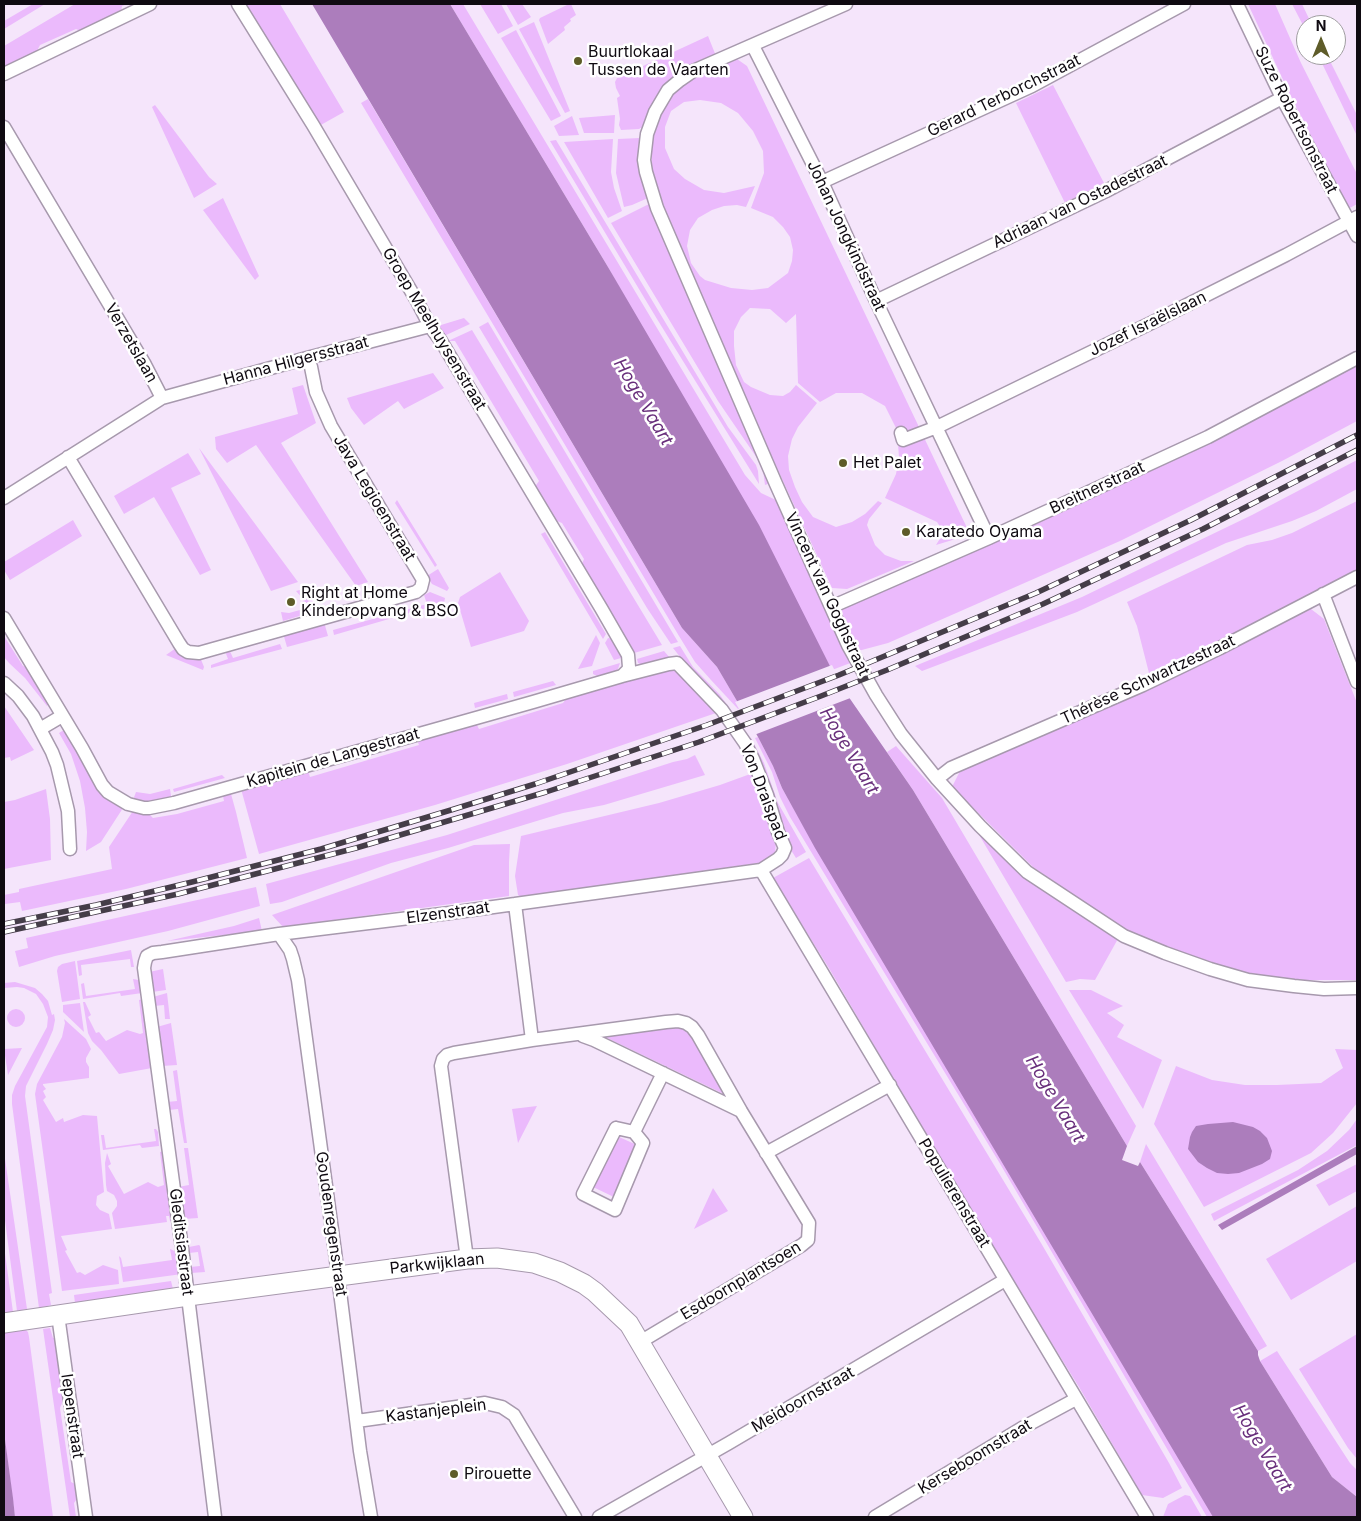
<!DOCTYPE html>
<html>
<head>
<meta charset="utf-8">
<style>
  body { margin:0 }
  #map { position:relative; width:1361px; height:1521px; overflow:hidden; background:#f5e5fb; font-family:Inter,sans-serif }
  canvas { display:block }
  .frame { position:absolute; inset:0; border:5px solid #0f0a11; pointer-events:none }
  .north { position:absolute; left:1296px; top:15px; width:50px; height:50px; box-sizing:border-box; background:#fff; border:1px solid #9f9da0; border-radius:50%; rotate:0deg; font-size:14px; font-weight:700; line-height:20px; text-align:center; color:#0f0a11 }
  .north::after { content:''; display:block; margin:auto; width:18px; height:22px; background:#5e5c29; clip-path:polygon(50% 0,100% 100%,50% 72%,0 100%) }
</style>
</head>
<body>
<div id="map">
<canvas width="1361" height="1521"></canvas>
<div class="frame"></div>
<div class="north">N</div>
</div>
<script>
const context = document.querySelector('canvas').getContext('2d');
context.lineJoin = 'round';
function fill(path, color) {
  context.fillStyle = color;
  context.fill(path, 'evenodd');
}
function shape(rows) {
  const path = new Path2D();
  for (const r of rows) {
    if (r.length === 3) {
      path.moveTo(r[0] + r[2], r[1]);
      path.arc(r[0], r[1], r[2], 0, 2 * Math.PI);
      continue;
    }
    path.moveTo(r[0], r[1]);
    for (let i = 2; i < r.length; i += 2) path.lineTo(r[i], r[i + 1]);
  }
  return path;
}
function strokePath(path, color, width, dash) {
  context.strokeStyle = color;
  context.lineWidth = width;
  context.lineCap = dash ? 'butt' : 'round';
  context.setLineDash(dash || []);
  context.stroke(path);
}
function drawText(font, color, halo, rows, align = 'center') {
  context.font = font + ' Inter,sans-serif';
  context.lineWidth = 5;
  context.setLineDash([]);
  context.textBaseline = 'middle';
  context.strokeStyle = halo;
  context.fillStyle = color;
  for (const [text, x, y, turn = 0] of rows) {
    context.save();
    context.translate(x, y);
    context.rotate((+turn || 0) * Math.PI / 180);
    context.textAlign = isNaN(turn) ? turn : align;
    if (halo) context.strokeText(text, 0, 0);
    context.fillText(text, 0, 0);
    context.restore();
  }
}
fill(shape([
  [33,4,45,4,4,29,4,21],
  [75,4,127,4,122,6,121,13,83,32,76,29,40,45,36,53,4,68,4,46],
  [246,4,280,4,344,112,319,126],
  [450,4,463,4,745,475,761,493,778,501,853,662,832,670,608,267],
  [480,4,501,4,513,26,498,34],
  [506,4,522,4,531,17,518,25],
  [569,4,571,4,576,15,570,19,571,21,564,27,565,30,548,44,539,20,540,18],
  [1248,4,1275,4,1301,63,1357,174,1357,204,1348,209,1291,97],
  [1292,4,1302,4,1312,25,1306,25,1306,31],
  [534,22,570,111,565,113,519,29],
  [516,30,561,116,551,121,501,38],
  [708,36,716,56,667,86,654,102,644,126,639,129,621,130,619,125,620,119,617,98,620,96,616,88,615,82,617,78],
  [1318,55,1327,55,1357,115,1357,136],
  [737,59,747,66,969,532,959,538,936,545,944,532,937,522,885,498,896,474,899,457,897,430,885,406,862,393,836,393,820,402,798,383,796,314,786,323,770,309,750,308,741,317,734,331,734,346,736,365,744,382,751,387,770,395,783,396,790,392,796,385,817,403,798,427,792,439,788,456,789,470,795,487,802,502,813,517,836,527,852,522,865,514,878,501,882,503,869,519,867,525,875,545,885,555,901,561,914,561,847,589,832,588,738,383,671,227,653,174,650,143,654,126,668,97,679,86,708,69],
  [700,100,721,103,738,113,753,131,763,151,764,173,751,208,773,217,783,227,790,237,793,250,792,261,788,273,768,288,752,290,731,288,705,280,700,276,691,263,687,246,690,230,698,218,712,210,724,206,737,205,746,207,755,186,724,193,704,190,685,179,674,169,665,148,665,127,671,111,684,102],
  [1053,85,1104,183,1065,203,1016,103],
  [368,99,682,628,717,667,741,708,738,709,711,680,695,662,679,636,361,103],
  [155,105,209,177,217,184,194,198,152,107],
  [615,115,614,133,584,133,579,118],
  [572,116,579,135,559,136,554,126],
  [640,138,639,152,648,198,632,205,624,207,616,173,618,139],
  [613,139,611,172,614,188,622,211,608,218,564,142],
  [556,140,728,427,756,465,758,471,759,484,657,319,550,141],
  [223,198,259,276,255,280,203,210],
  [649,204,668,246,771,483,765,485,763,470,759,461,718,401,611,223],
  [464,318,470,324,444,336,439,328,441,325],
  [488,322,678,642,671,644,647,608,479,327],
  [472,330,662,645,634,653,581,566,584,559,562,523,557,521,534,488,539,481,455,341,448,341],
  [1357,365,1357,421,1282,461,1120,541,888,643,858,651,838,614,843,608],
  [433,373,444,388,404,409,398,401,364,425,351,408,347,398],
  [303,385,316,423,281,443,368,582,356,586,256,445,227,463,216,449,215,437,298,414,292,388],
  [199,448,298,582,271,591],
  [188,453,201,474,171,488,211,570,200,575,154,497,124,514,114,496],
  [1357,460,1357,489,1316,511,1292,521,1226,543,1077,612,922,671,915,666,1082,597,1252,515],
  [397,500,437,565,435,567,395,503],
  [1357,501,1357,576,1150,677,1137,626,1127,602,1247,545,1272,540,1292,533],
  [73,520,82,536,10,580,4,570,4,562],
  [545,532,606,634,603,639,541,534],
  [438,569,449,588,447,591,432,584,427,576],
  [500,572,529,621,524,631,471,647,458,603,460,597],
  [304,589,319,610,283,621,281,612,289,613,300,610,303,599,296,591],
  [430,592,445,598,444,603,334,635,333,630,427,604,424,595],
  [1311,609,1324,619,1357,703,1357,980,1296,980,1243,973,1178,953,1125,930,1033,867,952,787,960,771,1242,643],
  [324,622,328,636,287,647,283,633],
  [596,635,600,643,592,666,578,669],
  [4,636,23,666,28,668,49,703,47,706,25,678,9,663,4,657],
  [608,638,614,639,621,654,621,658,614,660,605,643],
  [280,644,282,649,211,668,211,665,228,659,225,651,229,649,233,658],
  [680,646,693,667,720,695,732,712,731,713,685,663,673,648],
  [176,648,184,658,191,659,200,657,204,667,203,670,166,655],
  [664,651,670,658,643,665,638,663,637,659],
  [620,663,618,669,611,675,599,677,593,674,593,671],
  [671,668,675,669,713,707,716,713,567,764,435,805,259,854,241,789,308,771,310,777,419,745,417,740,476,723,479,729,563,703,569,695],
  [553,681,556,685,514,697,513,692],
  [507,694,508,699,475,708,474,703],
  [4,706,34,750,11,761,10,757,4,758],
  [64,730,112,803,123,808,101,842,86,851,87,832,85,808,80,781,71,754,59,733],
  [758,737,773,766,782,788,816,848,1214,1517,1207,1517,999,1162,790,817,780,797,772,772,755,738],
  [751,738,764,763,778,803,806,852,796,858,784,839,748,740],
  [896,746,942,798,1136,1126,1127,1146,913,790,887,752],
  [695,755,705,775,604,805,563,813,448,848,391,863,282,902,270,904,266,884,447,835,673,762,687,759],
  [753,773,768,814,776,843,775,853,767,859,759,863,521,897,518,895,515,876,521,836,659,803,720,785],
  [222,775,225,778,174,792,173,789],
  [46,789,50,819,51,860,4,869,4,802,15,800],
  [170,789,171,796,169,800,146,803,133,800,136,792,150,794],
  [228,792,231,794,236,812,247,858,126,889,22,911,20,902,5,904,4,895,19,892,19,889,112,869,109,847,133,811,148,813,153,818,177,814,224,801,223,796],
  [980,832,1119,937,1095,980,1080,979,1066,982,978,833],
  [510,844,509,862,509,896,283,927,272,915,474,845],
  [809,858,1041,1243,1169,1463,1182,1488,1163,1498,1142,1495,1079,1387,987,1239,830,970,773,878],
  [256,887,260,906,168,931,55,956,19,967,15,951,28,948,26,938],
  [259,918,262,931,167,941,234,926],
  [131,950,134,967,131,967,130,959,81,965,82,975,79,976,77,961],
  [75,961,80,999,62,1002,57,971,58,967,62,964],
  [163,969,166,990,152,992,149,972],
  [133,979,139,980,142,993,121,996,120,993,83,999,81,984,84,983,86,996,135,989],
  [15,982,35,988,42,994,48,1001,52,1015,54,1014,55,1020,53,1030,47,1044,26,1086,25,1096,52,1293,49,1294,51,1305,39,1308,12,1104,12,1095,15,1086,47,1027,48,1017,43,1004,36,994,24,988,17,987,4,988,4,983],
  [1069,990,1091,990,1123,1006,1107,1013,1124,1025,1117,1037,1162,1060,1143,1109],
  [167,993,170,1019,165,1019,164,1005,154,1006,153,997],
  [143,999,152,1068,119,1074,101,1050,92,1041,88,1033,83,1002,85,1002,91,1015,88,1017,96,1033,99,1032,106,1041,127,1030,140,1034,143,1033,139,1000],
  [80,1003,84,1032,63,1012,63,1005],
  [16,1018,9],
  [64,1019,86,1039,91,1049,86,1058,86,1062,89,1067,89,1078,43,1084,43,1085,46,1089,43,1091,46,1097,43,1100,56,1122,63,1118,64,1122,83,1115,97,1116,104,1192,97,1196,96,1205,100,1210,109,1214,112,1229,61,1236,67,1250,65,1251,77,1273,80,1272,85,1275,103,1265,118,1270,119,1284,62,1291,35,1094,37,1084,62,1037,65,1023],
  [171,1023,177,1065,162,1066,157,1027],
  [674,1027,689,1031,730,1097,603,1036],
  [22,1048,8,1075,4,1049],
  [1335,1049,1357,1050,1357,1103,1333,1133,1311,1153,1204,1207,1154,1124,1176,1066,1212,1080,1245,1085,1277,1085,1321,1083,1343,1068],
  [177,1070,187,1143,184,1143,178,1109,169,1110,167,1102,177,1101,173,1071],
  [537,1106,518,1143,512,1109],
  [1357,1119,1357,1145,1214,1221,1211,1214,1298,1170,1327,1151,1349,1130],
  [154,1129,156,1129,158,1132,159,1146,142,1148,140,1145,103,1150,101,1135,104,1135,106,1148,156,1141],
  [617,1136,639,1146,616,1198,593,1187],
  [1146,1144,1267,1346,1258,1351,1140,1162],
  [184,1148,188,1148,198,1218,184,1219,178,1187,189,1185],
  [165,1151,174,1221,170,1221,169,1216,166,1216,167,1222,115,1229,112,1213,117,1206,117,1201,114,1195,107,1191,106,1185,105,1163,107,1153,111,1164,108,1166,124,1194,148,1182,158,1187,164,1185,160,1152],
  [4,1152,27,1309,17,1311,4,1213],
  [1357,1164,1357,1191,1329,1206,1316,1185],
  [713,1188,728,1211,694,1229],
  [1357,1206,1357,1261,1291,1300,1266,1259],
  [199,1245,200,1246,205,1272,191,1273,190,1267,200,1266,198,1252,189,1253,187,1248,189,1247],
  [4,1246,13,1312,4,1314],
  [170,1249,179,1253,182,1274,123,1282,119,1256,121,1258,123,1267,172,1260],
  [171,1281,173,1289,75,1303,74,1295],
  [23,1327,28,1332,29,1337,53,1517,15,1517,4,1432,4,1329],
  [50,1328,53,1338,56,1338,63,1401,60,1408,71,1482,77,1485,79,1496,74,1503,76,1517,70,1517,43,1329],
  [1357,1334,1357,1459,1348,1448,1299,1369],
  [1277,1351,1350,1463,1357,1470,1357,1497,1332,1477,1260,1361],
  [1185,1495,1190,1496,1202,1517,1163,1517,1168,1504]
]), '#ebbafc');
fill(shape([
  [312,4,450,4,608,267,759,525,837,680,913,790,1127,1146,1122,1160,1138,1166,1140,1162,1258,1351,1258,1355,1260,1361,1332,1477,1357,1497,1357,1517,1213,1517,815,848,782,788,773,766,758,737,717,667,682,628],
  [1233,1122,1253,1127,1260,1131,1267,1138,1272,1151,1270,1159,1262,1164,1239,1173,1228,1174,1217,1173,1207,1168,1198,1162,1188,1149,1190,1137,1192,1132,1196,1126,1208,1124],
  [1357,1146,1357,1154,1222,1230,1218,1225],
  [4,1432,13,1498,15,1517,4,1517]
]), '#ac7dbc');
fill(shape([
  [832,665,839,679,853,697,754,735,735,702]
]), '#f5e5fb');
const street = shape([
  [846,4,693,71,680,80,668,90,655,112,647,134,644,160,646,172,657,208,776,484,848,645,876,695,901,734,937,779,980,826,1027,872,1124,936,1165,953,1210,969,1248,980,1294,986,1324,989,1357,988],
  [1237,4,1282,98,1357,236],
  [753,46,822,182,876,301,989,538],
  [4,74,150,4],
  [4,127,144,363,162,398],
  [822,182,1032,86,1184,4],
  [876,301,1106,191,1282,98],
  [901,433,903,440,937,427,1151,323,1286,255,1357,217],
  [68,457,179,643,183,649,188,652,199,653,416,592,421,588,423,580,331,426,316,392,311,367,307,358],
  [4,498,162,398,307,358,430,326],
  [1323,594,1357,682],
  [831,607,989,538,1208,437,1357,358],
  [4,618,82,748,102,785,108,792,128,804,144,808,149,808,174,803,533,702,622,676,628,670,629,667,628,655,601,608,441,341,430,326,417,301,313,125,238,4],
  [4,683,18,696,33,716,52,752,57,765,68,811,70,849],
  [40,729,62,716],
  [937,779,951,768,1143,685,1220,648,1357,577],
  [761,870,1147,1517],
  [515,904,532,1040,666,1022,678,1021,686,1023,692,1027,698,1035,741,1111,809,1223,808,1240,802,1245,640,1342],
  [279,934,290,950,293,959,298,980,335,1252,360,1451,371,1517],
  [583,1036,594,1040,741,1111],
  [616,1128,634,1132,643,1143,615,1210,583,1194,616,1128],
  [634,1132,663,1073],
  [766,1153,890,1085],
  [467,1259,441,1066,443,1059,447,1055,454,1053,532,1040],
  [58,1315,86,1517],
  [357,1421,485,1403,502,1407,514,1415,575,1517],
  [215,1517,183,1256,144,968,145,962,147,956,153,953,162,952,279,934,450,913,761,870,778,859,782,855,785,848,778,832,767,795,753,759,745,743,722,710,677,663,669,664,622,676],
  [599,1517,729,1443,1005,1280],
  [875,1517,1024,1427,1076,1399]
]);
const secondary = shape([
  [4,1323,188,1296,467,1259,497,1258,534,1263,560,1272,584,1284,595,1292,629,1324,743,1517]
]);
strokePath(street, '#a799ad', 15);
strokePath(secondary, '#a799ad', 21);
strokePath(street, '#fff', 12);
strokePath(secondary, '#fff', 19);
const rail = shape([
  [4,924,96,905,192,882,321,849,451,810,535,784,707,725,839,675,1036,593,1191,520,1357,435],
  [4,932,178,894,356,848,546,792,699,742,821,696,887,670,1043,604,1203,529,1357,450]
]);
strokePath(rail, '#453d48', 5.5);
strokePath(rail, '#fff', 4, [11]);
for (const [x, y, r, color] of [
  [578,61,5,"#5e5c29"],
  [843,463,5,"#5e5c29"],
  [906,532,5,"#5e5c29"],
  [291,602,5,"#5e5c29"],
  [454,1474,5,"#5e5c29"]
]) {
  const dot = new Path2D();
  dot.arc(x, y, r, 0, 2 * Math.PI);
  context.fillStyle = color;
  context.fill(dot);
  strokePath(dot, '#fff', 2);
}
drawText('16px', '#0f0a11', '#fff', [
  ["Buurtlokaal",588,52],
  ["Tussen de Vaarten",588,70],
  ["Het Palet",853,463],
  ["Karatedo Oyama",916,532],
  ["Right at Home",301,593],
  ["Kinderopvang & BSO",301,611],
  ["Pirouette",464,1474]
], 'left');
drawText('16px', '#0f0a11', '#fff', [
  ["Gerard Terborchstraat",1004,96,-26],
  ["Suze Robertsonstraat",1296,120,63],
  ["Adriaan van Ostadestraat",1080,202,-26],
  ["Johan Jongkindstraat",846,236,65],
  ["Jozef Israëlslaan",1148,324,-26],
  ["Groep Meelhuysenstraat",434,329,59],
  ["Verzetslaan",131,343,60],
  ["Hanna Hilgersstraat",296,361,-15],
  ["Breitnerstraat",1097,488,-25],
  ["Java Legioenstraat",374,498,59],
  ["Vincent van Goghstraat",827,594,65],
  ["Thérèse Schwartzestraat",1148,680,-25],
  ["Kapitein de Langestraat",333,758,-16],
  ["Von Draispad",763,792,69],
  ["Elzenstraat",448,913,-8],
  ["Populierenstraat",954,1193,59],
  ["Goudenregenstraat",331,1224,82],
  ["Gleditsiastraat",181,1242,83],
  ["Parkwijklaan",437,1264,-6],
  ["Esdoornplantsoen",741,1281,-31],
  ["Meidoornstraat",803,1400,-30],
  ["Kastanjeplein",436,1411,-7],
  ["Iepenstraat",72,1416,82],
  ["Kerseboomstraat",975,1457,-31]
]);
drawText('italic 18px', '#682e7b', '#fff', [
  ["Hoge Vaart",643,402,59],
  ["Hoge Vaart",849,751,59],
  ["Hoge Vaart",1055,1099,59],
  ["Hoge Vaart",1262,1448,59]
]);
</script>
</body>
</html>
